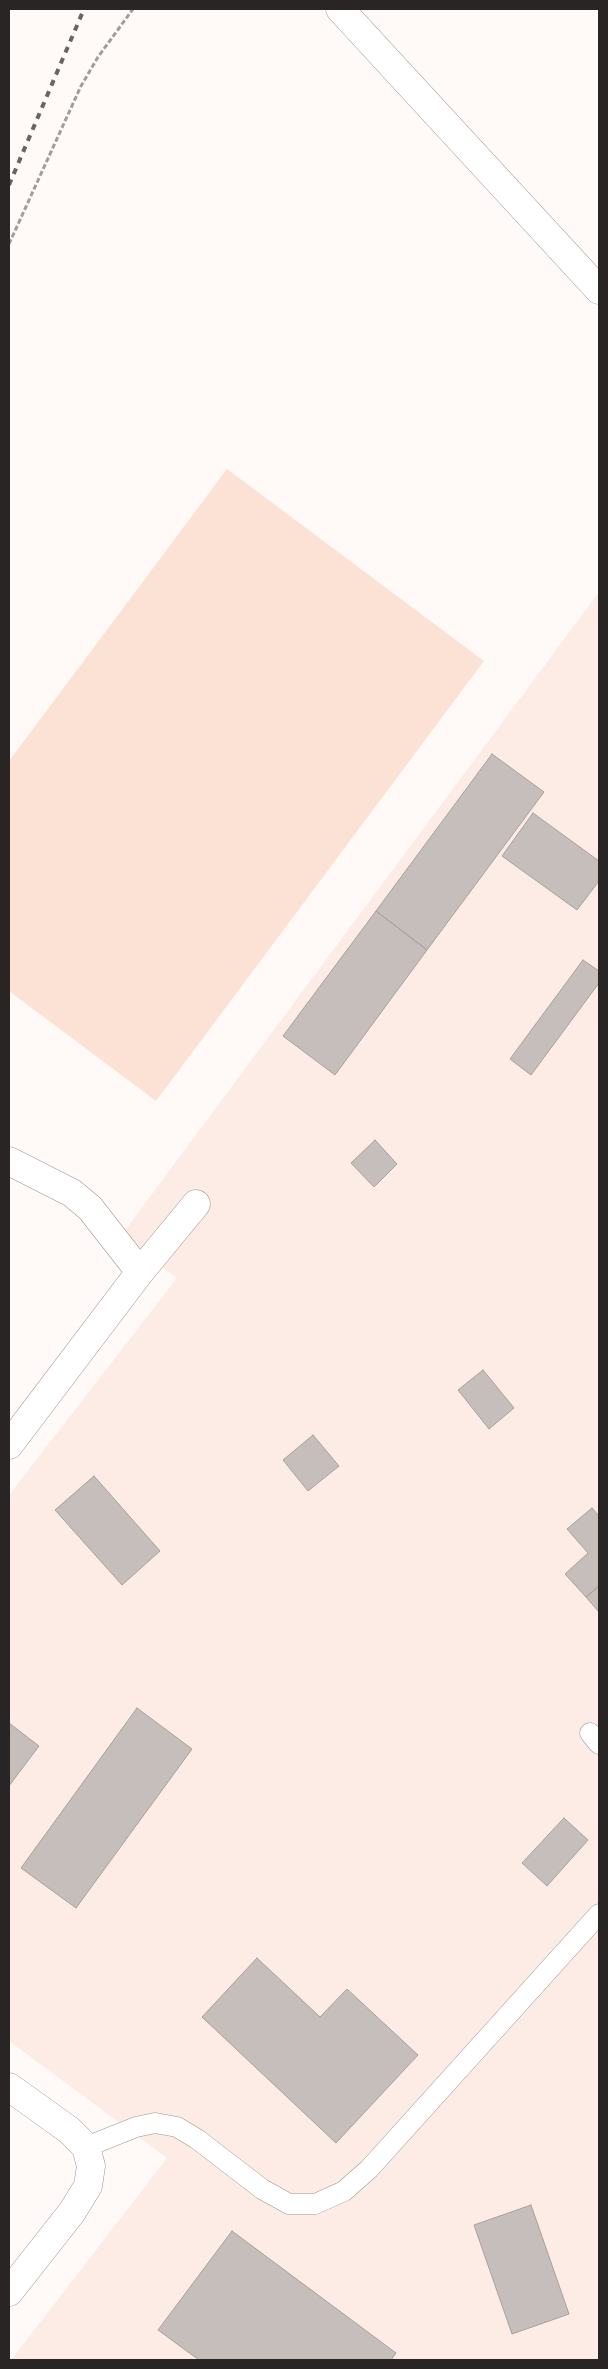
<!DOCTYPE html>
<html>
<head>
<meta charset="utf-8">
<style>
  body { margin:0 }
  #map { position:relative; width:608px; height:2369px; overflow:hidden; background:#fffaf8; font-family:Jost,sans-serif }
  canvas { display:block }
  .frame { position:absolute; inset:0; border:10px solid #282524; pointer-events:none }
</style>
</head>
<body>
<div id="map">
<canvas width="608" height="2369"></canvas>
<div class="frame"></div>
</div>
<script>
const context = document.querySelector('canvas').getContext('2d');
context.lineJoin = 'round';
function fill(path, color) {
  context.fillStyle = color;
  context.fill(path, 'evenodd');
}
function shape(rows) {
  const path = new Path2D();
  for (const r of rows) {
    path.moveTo(r[0], r[1]);
    for (let i = 2; i < r.length; i += 2) path.lineTo(r[i], r[i + 1]);
  }
  return path;
}
function strokePath(path, color, width, dash) {
  context.strokeStyle = color;
  context.lineWidth = width;
  context.lineCap = dash ? 'butt' : 'round';
  context.setLineDash(dash || []);
  context.stroke(path);
}
fill(shape([
  [599,592,599,2360,11,2360,167,2158,9,2041,9,1495,177,1278,120,1237]
]), '#fcece5');
fill(shape([
  [227,469,484,661,156,1101,9,991,9,761]
]), '#fce1d5');
const building = shape([
  [492,754,544,792,427,950,376,911,492,754],
  [533,813,599,861,599,881,577,910,502,856,533,813],
  [376,911,427,950,335,1075,283,1036,376,911],
  [583,960,599,971,599,983,531,1075,510,1059,583,960],
  [375,1140,397,1164,374,1187,351,1163,375,1140],
  [483,1370,514,1408,489,1429,458,1390,483,1370],
  [313,1435,339,1466,308,1491,283,1460,313,1435],
  [94,1476,160,1551,122,1585,55,1510,94,1476],
  [592,1508,599,1516,599,1586,586,1597,565,1574,588,1553,567,1529,592,1508],
  [599,1586,599,1612,586,1597,599,1586],
  [137,1708,192,1749,76,1908,21,1868,137,1708],
  [9,1723,39,1746,9,1786,9,1723],
  [564,1818,588,1840,547,1886,522,1863,564,1818],
  [257,1958,320,2017,347,1989,418,2055,336,2143,202,2017,257,1958],
  [531,2205,569,2314,512,2334,474,2225,531,2205],
  [232,2231,396,2353,391,2360,199,2360,158,2330,232,2231]
]);
fill(building, '#c5beba');
strokePath(building, '#a8a19e', 1);
const lane = shape([
  [590,1733,599,1744],
  [86,2147,136,2127,155,2123,177,2127,197,2139,262,2189,289,2204,315,2204,344,2191,369,2169,599,1914]
]);
const street = shape([
  [340,9,599,290],
  [9,1161,72,1193,90,1208,140,1272],
  [9,1445,140,1272,196,1204],
  [9,2087,69,2130,86,2147,91,2166,88,2186,72,2212,9,2292]
]);
strokePath(lane, '#9d9692', 21);
strokePath(street, '#9d9692', 29);
strokePath(shape([
  [9,244,81,86,98,57,133,9]
]), '#a19d9c', 3, [5, 2.5]);
strokePath(lane, '#fff', 20);
strokePath(street, '#fff', 28);
strokePath(shape([
  [9,185,84,9]
]), '#686463', 4, [6, 6]);
</script>
</body>
</html>
